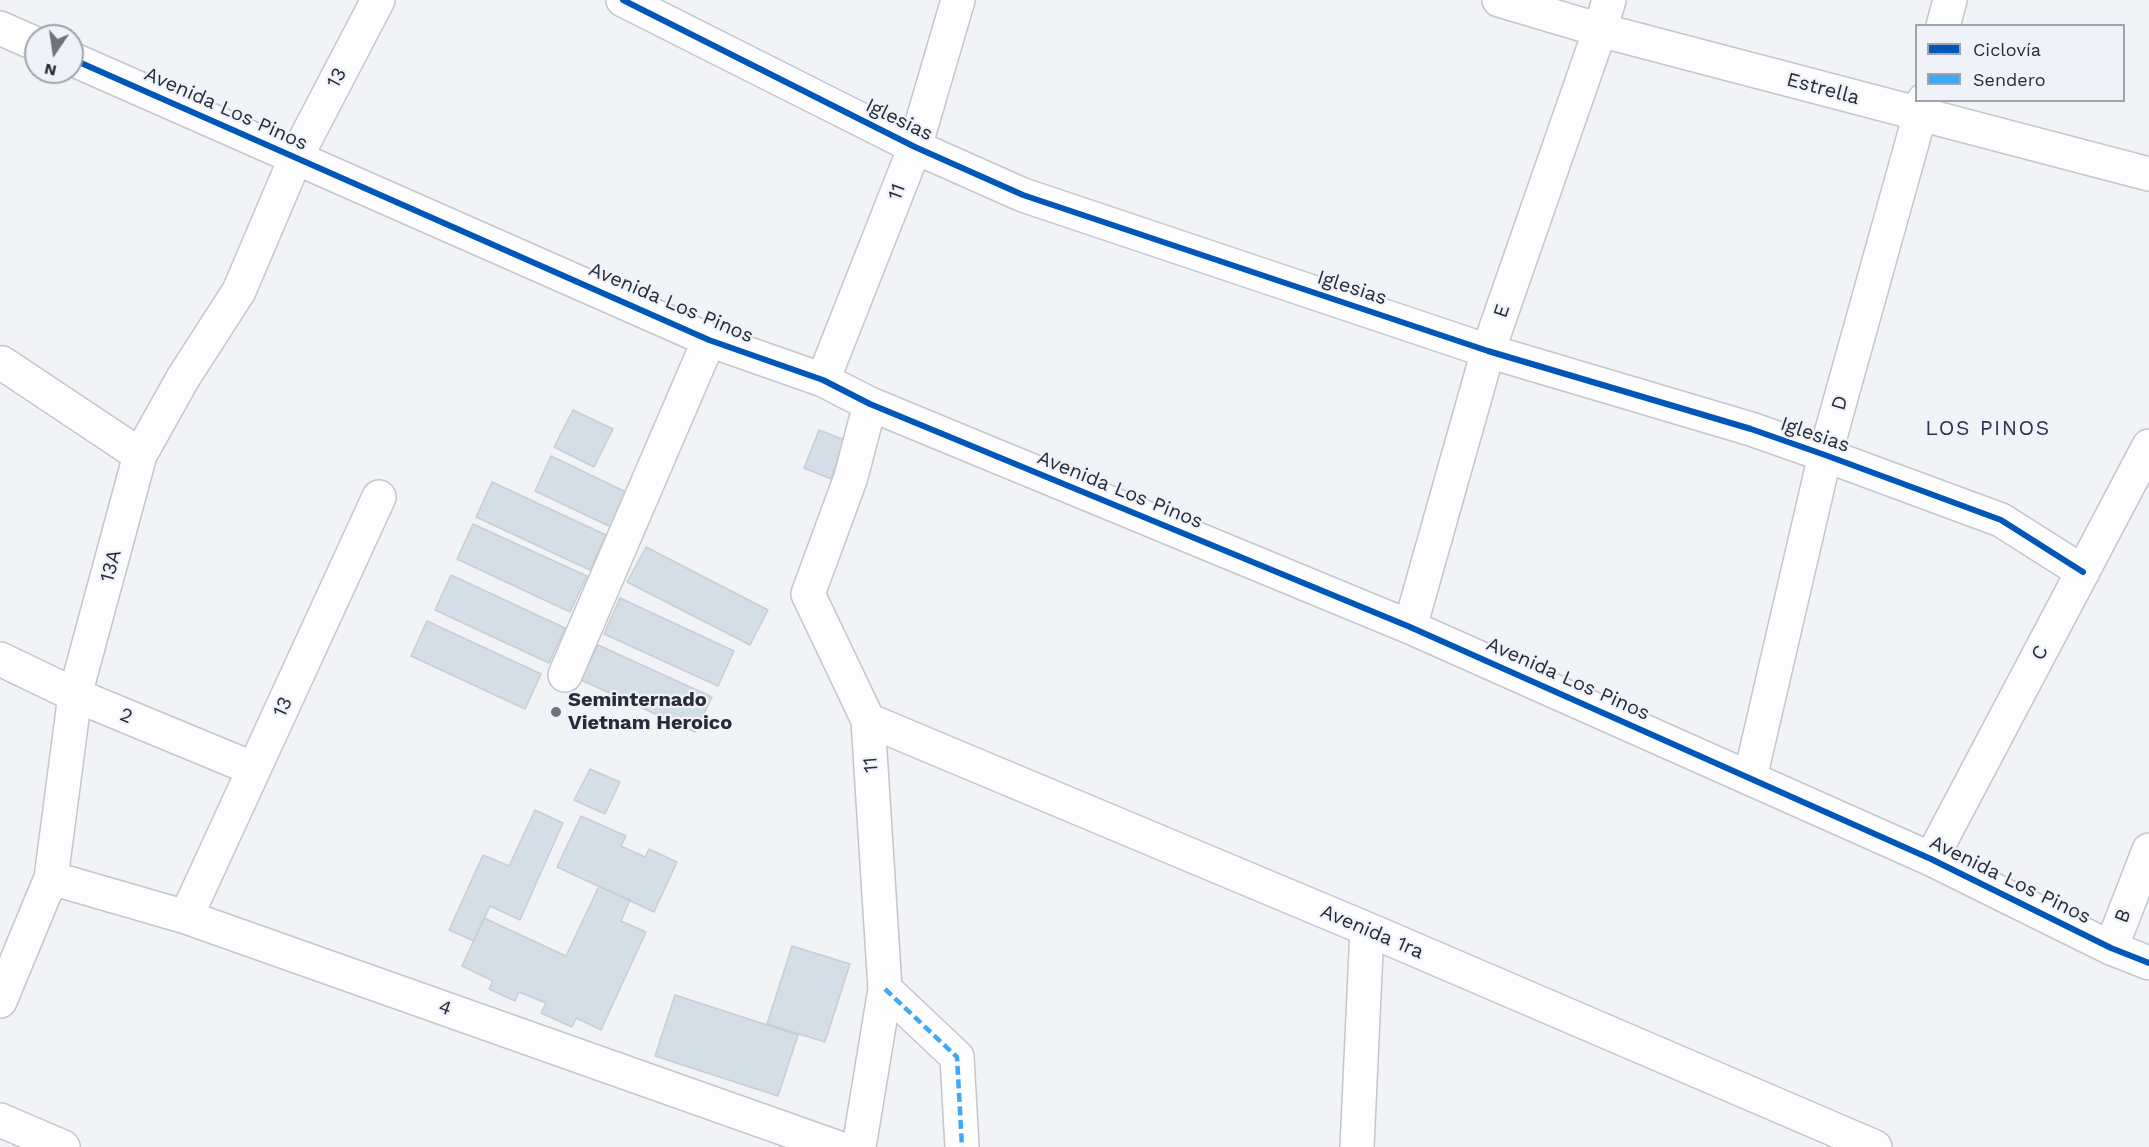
<!DOCTYPE html>
<html>
<head>
<meta charset="utf-8">
<style>
  body { margin:0 }
  #map { position:relative; width:2149px; height:1147px; overflow:hidden; background:#f2f3f7; font-family:"Work Sans",sans-serif }
  canvas { display:block }
  .legend { position:absolute; left:1915px; top:24px; width:210px; height:78px; box-sizing:border-box; background:#f0f2f9; border:2px solid #a0a3ac; margin:0; padding:8px 10px; list-style:none; font-size:18px; color:#272c38 }
  .legend li { display:flex; align-items:center; gap:12px; height:30px }
  .legend b { width:30px; border:2px solid #a0a3ac }
  .north { position:absolute; left:24px; top:24px; width:60px; height:60px; box-sizing:border-box; background:#f0f2f9; border:2px solid #a0a3ac; border-radius:50%; rotate:193deg; font-size:16px; font-weight:700; line-height:24px; text-align:center; color:#272c38 }
  .north::after { content:''; display:block; margin:auto; width:21px; height:27px; background:#6e727b; clip-path:polygon(50% 0,100% 100%,50% 72%,0 100%) }
</style>
</head>
<body>
<div id="map">
<canvas width="2149" height="1147"></canvas>
<ul class="legend">
<li><b style="height:8px;background:#0057b8"></b>Ciclovía</li>
<li><b style="height:8px;background:#3fa9f5"></b>Sendero</li>
</ul>
<div class="north">N</div>
</div>
<script>
const context = document.querySelector('canvas').getContext('2d');
context.lineJoin = 'round';
function fill(path, color) {
  context.fillStyle = color;
  context.fill(path, 'evenodd');
}
function shape(rows) {
  const path = new Path2D();
  for (const r of rows) {
    path.moveTo(r[0], r[1]);
    for (let i = 2; i < r.length; i += 2) path.lineTo(r[i], r[i + 1]);
  }
  return path;
}
function strokePath(path, color, width, dash) {
  context.strokeStyle = color;
  context.lineWidth = width;
  context.lineCap = dash ? 'butt' : 'round';
  context.setLineDash(dash || []);
  context.stroke(path);
}
function drawText(font, color, halo, rows, align = 'center') {
  context.font = font + ' "Work Sans",sans-serif';
  context.lineWidth = 4.5;
  context.setLineDash([]);
  context.textBaseline = 'middle';
  context.strokeStyle = halo;
  context.fillStyle = color;
  for (const [text, x, y, turn = 0] of rows) {
    context.save();
    context.translate(x, y);
    context.rotate((+turn || 0) * Math.PI / 180);
    context.textAlign = isNaN(turn) ? turn : align;
    if (halo) context.strokeText(text, 0, 0);
    context.fillText(text, 0, 0);
    context.restore();
  }
}
const building = shape([
  [573,410,613,429,594,467,554,447,573,410],
  [819,430,845,440,831,479,804,468,819,430],
  [551,456,628,493,611,527,535,491,551,456],
  [492,482,606,535,590,570,476,517,492,482],
  [473,524,587,576,570,612,457,559,473,524],
  [646,547,768,610,750,645,627,582,646,547],
  [451,575,565,628,549,663,435,610,451,575],
  [620,598,734,651,718,686,604,634,620,598],
  [427,621,541,674,525,709,411,656,427,621],
  [598,645,712,697,695,732,581,680,598,645],
  [590,769,620,782,605,814,574,800,590,769],
  [535,810,563,823,520,920,490,906,474,941,449,930,483,855,509,866,535,810],
  [581,816,626,836,621,846,645,857,649,849,677,862,654,912,557,867,581,816],
  [599,886,630,900,621,921,646,932,601,1030,576,1018,572,1027,541,1013,546,1003,519,992,515,1001,489,989,493,981,462,966,484,918,566,956,599,886],
  [792,946,850,964,825,1042,767,1024,792,946],
  [675,995,798,1035,778,1096,655,1056,675,995]
]);
fill(building, '#d4dee7');
strokePath(building, '#c9ced4', 1.5);
const minor = shape([
  [623,0,915,147,1023,195,1488,351,1751,429,1825,455,2001,520,2083,572],
  [1499,0,1600,30,2149,174],
  [1943,26,1950,0],
  [0,28,36,44],
  [72,59,709,340,823,380,870,404,1410,627,1931,859,2111,948,2149,963],
  [0,364,2,363,140,455],
  [823,380,915,147,958,0],
  [1410,627,1488,351,1600,30,1609,0],
  [0,659,75,695,254,769],
  [565,675,709,340],
  [868,720,1367,929,1875,1147],
  [1750,778,1825,455,1924,100],
  [1931,859,2149,446],
  [51,878,186,917,836,1147],
  [186,917,379,497],
  [2111,948,2149,850],
  [885,989,957,1057,962,1147],
  [0,1001,51,878,75,695,140,455,183,378,239,291,296,157,378,0],
  [0,1120,63,1147],
  [859,1147,885,989,868,720,808,594,851,477,870,404],
  [1357,1147,1367,929]
]);
strokePath(minor, '#c3c6cd', 36);
strokePath(minor, '#fdfdfe', 33);
strokePath(shape([
  [885,989,957,1057,962,1147]
]), '#3fa9f5', 4.5, [9, 4.5]);
strokePath(shape([
  [623,0,915,147,1023,195,1488,351,1751,429,1825,455,2001,520,2083,572],
  [72,59,709,340,823,380,870,404,1410,627,1931,859,2111,948,2149,963]
]), '#0057b8', 6);
for (const [x, y, r, color] of [
  [556,712,6,"#6e727b"]
]) {
  const dot = new Path2D();
  dot.arc(x, y, r, 0, 2 * Math.PI);
  context.fillStyle = color;
  context.fill(dot);
  strokePath(dot, '#f0f2f9', 2);
}
drawText('20px', '#272c38', '#f0f2f9', [
  ["13",337,78,-62],
  ["Estrella",1823,89,15],
  ["Avenida Los Pinos",226,109,24],
  ["Iglesias",899,120,26],
  ["11",897,192,-69],
  ["Iglesias",1352,288,18],
  ["Avenida Los Pinos",671,303,23],
  ["E",1502,311,-71],
  ["D",1840,403,-74],
  ["Iglesias",1815,435,19],
  ["Avenida Los Pinos",1120,490,22],
  ["13A",111,566,-75],
  ["C",2040,653,-62],
  ["Avenida Los Pinos",1568,679,24],
  ["13",283,707,-65],
  ["2",126,716,22],
  ["11",871,765,-94],
  ["Avenida Los Pinos",2010,880,26],
  ["B",2123,916,-69],
  ["Avenida 1ra",1372,932,23],
  ["4",445,1008,20]
]);
drawText('bold 20px', '#272c38', '#f0f2f9', [
  ["Seminternado",568,700],
  ["Vietnam Heroico",568,723]
], 'left');
context.letterSpacing = '1.5px';
drawText('21px', '#2a344d', '#f0f2f9', [
  ["LOS PINOS",1988,429]
]);
context.letterSpacing = '0px';
</script>
</body>
</html>
